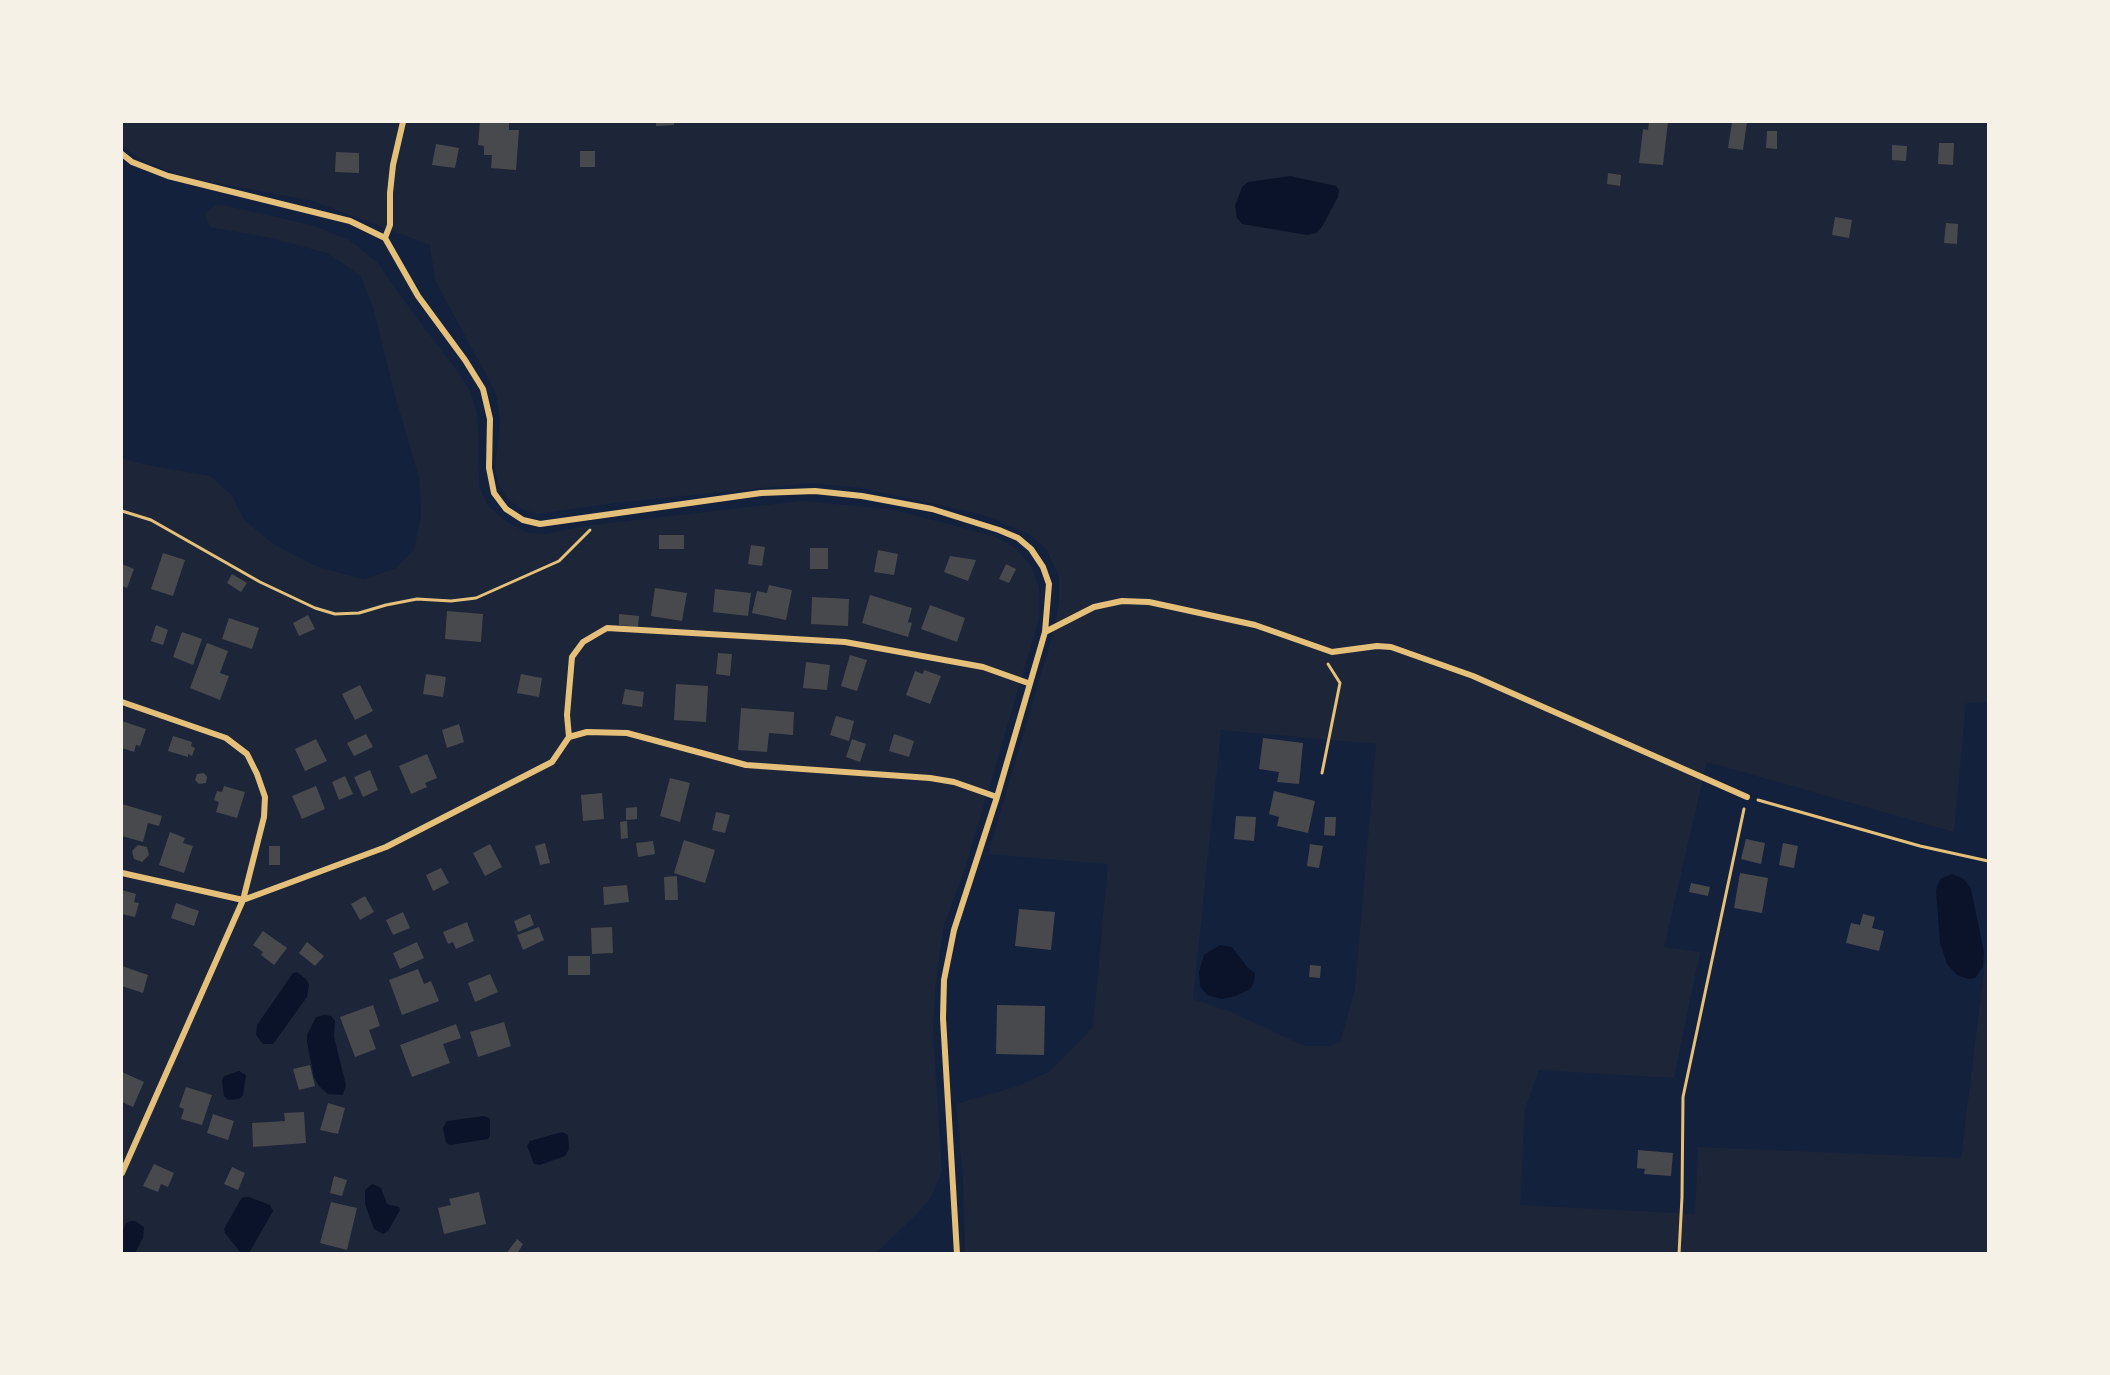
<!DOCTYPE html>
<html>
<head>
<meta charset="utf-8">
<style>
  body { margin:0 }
  #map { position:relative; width:2110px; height:1375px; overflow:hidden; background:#14213d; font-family:Mulish,sans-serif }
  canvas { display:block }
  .frame { position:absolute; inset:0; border:123px solid #f6f1e7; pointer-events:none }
</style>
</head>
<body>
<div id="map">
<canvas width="2110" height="1375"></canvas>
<div class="frame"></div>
</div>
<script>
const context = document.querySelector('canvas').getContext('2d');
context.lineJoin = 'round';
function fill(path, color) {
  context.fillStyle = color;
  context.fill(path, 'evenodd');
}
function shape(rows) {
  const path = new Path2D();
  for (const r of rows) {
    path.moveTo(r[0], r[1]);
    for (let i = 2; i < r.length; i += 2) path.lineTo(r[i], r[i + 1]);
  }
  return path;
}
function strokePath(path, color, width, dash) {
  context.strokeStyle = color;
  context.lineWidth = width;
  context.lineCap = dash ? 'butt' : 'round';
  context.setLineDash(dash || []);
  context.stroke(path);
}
fill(shape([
  [122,122,1988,122,1988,702,1966,703,1954,832,1707,762,1664,947,1700,952,1674,1078,1539,1070,1525,1109,1520,1205,1695,1214,1698,1147,1961,1158,1988,939,1988,1253,965,1253,963,1180,956,1104,1018,1086,1050,1071,1093,1027,1108,864,988,854,1053,634,1059,602,1059,576,1046,549,1029,534,984,515,862,488,812,483,614,503,536,514,523,509,509,501,499,485,495,467,500,420,496,393,435,280,430,245,313,201,185,177,142,160,122,146],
  [1221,730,1376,744,1355,990,1340,1042,1330,1046,1305,1046,1231,1012,1193,999],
  [215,205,227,206,315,226,349,240,377,262,413,313,458,372,471,393,478,417,479,486,488,506,508,523,527,533,546,534,584,526,801,501,891,509,994,536,1017,549,1032,568,1039,587,1039,619,964,872,944,925,939,957,935,992,933,1032,942,1172,931,1197,916,1215,876,1253,122,1253,122,458,147,465,210,476,231,494,244,520,275,545,318,567,363,579,395,569,414,550,421,515,419,478,394,392,374,310,361,276,327,253,271,238,210,227,205,214]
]), '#1d2539');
fill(shape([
  [1290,176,1336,186,1339,190,1338,197,1322,227,1316,233,1307,235,1242,224,1237,218,1235,206,1242,187,1248,182],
  [1952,874,1964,879,1971,889,1984,952,1983,967,1975,978,1969,979,1957,975,1947,964,1940,943,1936,890,1940,879],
  [1220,945,1232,947,1248,968,1255,973,1254,982,1250,989,1236,996,1222,999,1207,995,1200,986,1199,972,1204,955],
  [297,972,306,979,309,985,307,997,273,1044,263,1044,256,1035,257,1025,293,973],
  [324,1015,331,1016,335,1021,334,1037,346,1085,343,1095,328,1094,319,1086,314,1078,307,1042,307,1035,316,1017],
  [239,1071,246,1075,243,1095,239,1099,228,1100,224,1096,222,1081,224,1076],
  [484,1116,489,1118,490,1120,490,1135,488,1139,450,1145,446,1143,443,1128,447,1121],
  [562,1132,568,1135,569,1149,565,1156,540,1165,534,1164,527,1146,530,1141],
  [372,1184,381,1188,387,1204,399,1207,400,1210,388,1231,383,1234,374,1229,365,1204,365,1190],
  [244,1197,249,1197,270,1205,273,1211,249,1253,245,1253,240,1252,225,1233,224,1229,241,1199],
  [130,1221,135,1221,144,1227,143,1238,135,1253,122,1253,122,1233,126,1223]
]), '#0b132b');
fill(shape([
  [480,122,509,122,509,130,519,130,516,170,491,168,492,155,484,155,484,146,478,145],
  [656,122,674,122,674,125,656,126],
  [1649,122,1668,122,1663,165,1639,163,1643,129,1648,130],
  [1732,122,1747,122,1743,150,1728,148],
  [1767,131,1777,131,1777,149,1766,148],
  [1939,143,1954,143,1953,165,1938,164],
  [436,144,459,148,455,168,432,165],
  [1892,145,1907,146,1906,161,1892,160],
  [580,151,595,151,595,167,580,167],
  [336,152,359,153,359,173,335,172],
  [1608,173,1621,175,1620,186,1607,184],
  [1835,217,1852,220,1849,238,1832,235],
  [1946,223,1958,224,1957,244,1944,243],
  [659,535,684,535,684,549,659,549],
  [751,545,765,547,762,566,748,564],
  [810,548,828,548,828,569,810,569],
  [878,550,898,554,894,575,874,572],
  [163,553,185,560,173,596,151,589],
  [950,556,976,560,968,581,944,572],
  [122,564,134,569,127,588,122,586],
  [1006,564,1016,569,1009,583,999,579],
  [232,574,247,583,241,592,227,583],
  [769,585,792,590,786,620,752,613,757,591,767,593],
  [655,588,687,593,682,621,651,616],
  [715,589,751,593,748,616,713,612],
  [870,595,912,608,908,622,912,623,908,637,862,623],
  [812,597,849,599,848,626,811,624],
  [930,605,965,618,957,642,921,629],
  [447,611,483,614,481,642,445,639],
  [619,614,639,616,638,627,619,625],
  [308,615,315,629,299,636,293,623],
  [229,618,259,628,252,649,222,639],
  [156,625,168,630,163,645,151,641],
  [182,632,202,639,193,665,173,657],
  [207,643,228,651,220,673,229,676,220,700,190,688],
  [718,653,732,654,730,676,716,674],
  [850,655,867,660,857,691,841,686],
  [806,662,830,665,827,690,803,688],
  [924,670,941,676,930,704,906,695,915,671,923,674],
  [426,674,446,677,443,697,423,694],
  [521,674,542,678,539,697,517,693],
  [676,684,708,686,706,722,674,720],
  [360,685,373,711,355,720,342,694],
  [625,689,644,692,642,707,622,704],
  [741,708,794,712,793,735,769,733,767,752,738,750],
  [836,716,854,721,849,741,830,735],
  [122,721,146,729,140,746,136,745,134,752,122,748],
  [459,724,464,742,447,748,442,730],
  [366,734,373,747,354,756,347,743],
  [894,734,914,741,909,757,889,751],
  [173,736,192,742,191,746,195,748,192,756,188,754,188,757,168,751],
  [1263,738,1303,743,1299,784,1277,782,1279,772,1259,769],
  [316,739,327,761,305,771,295,749],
  [852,739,866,744,860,762,846,757],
  [427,754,437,778,425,783,427,787,411,794,399,766],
  [370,770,378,790,363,797,354,777],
  [204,773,207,777,206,783,199,784,195,780,197,774],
  [345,776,353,794,339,800,332,782],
  [670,778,690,783,680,822,660,816],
  [224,786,245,792,237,818,216,812,219,802,214,800,217,791,222,792],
  [316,786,325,809,302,819,292,796],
  [1274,791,1315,801,1308,833,1277,826,1279,817,1269,814],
  [602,793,604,819,583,821,581,795],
  [122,804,162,816,159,826,148,823,143,842,122,836],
  [637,807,637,819,626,820,626,808],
  [716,812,730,815,725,833,712,830],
  [1236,816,1256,817,1254,841,1234,839],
  [1325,817,1336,817,1335,836,1324,835],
  [627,821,628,838,621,839,620,822],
  [170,832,185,838,183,843,193,846,184,873,159,865],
  [1746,839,1765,843,1761,864,1741,859],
  [684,840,715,850,705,883,674,873],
  [653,841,655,854,638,857,636,843],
  [545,843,550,863,540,865,535,846],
  [1783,843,1798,846,1794,868,1779,865],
  [490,844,502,867,485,876,473,853],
  [1310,844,1323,846,1319,868,1307,866],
  [138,845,147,847,149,855,142,862,134,859,132,851],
  [269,846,280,846,280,865,269,865],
  [441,868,449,883,433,891,426,875],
  [1740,873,1768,878,1762,913,1734,908],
  [677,876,678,900,665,900,664,877],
  [1691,883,1710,887,1708,896,1689,892],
  [627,885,629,902,604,905,603,887],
  [122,890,136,894,134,902,139,903,135,917,122,914],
  [365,896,374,912,360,920,351,904],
  [176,903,199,911,194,926,171,918],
  [1019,909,1055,912,1051,950,1015,946],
  [403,912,410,928,393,935,386,920],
  [530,914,534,925,518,932,514,921],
  [1863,914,1875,917,1872,928,1884,931,1879,951,1846,943,1851,923,1860,925],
  [467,922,474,941,456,949,453,942,448,944,443,932],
  [539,927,544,940,523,950,517,935],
  [612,927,613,953,592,954,591,928],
  [263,931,287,948,274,965,261,955,263,952,253,945],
  [307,942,324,956,315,966,299,953],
  [417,942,424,958,400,969,393,953],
  [568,956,590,956,590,975,568,975],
  [1310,965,1321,966,1320,978,1309,977],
  [122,966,148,975,143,993,122,986],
  [418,969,424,984,431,981,439,1001,402,1015,389,980],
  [490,974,498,992,475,1002,468,983],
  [373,1005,380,1026,369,1030,376,1049,355,1057,340,1017],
  [997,1005,1045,1006,1044,1055,996,1054],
  [504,1022,511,1046,478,1057,470,1032],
  [456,1024,461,1038,443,1044,450,1063,412,1077,400,1045],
  [310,1065,315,1086,299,1090,293,1069],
  [122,1072,144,1082,133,1107,122,1102],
  [186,1087,212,1095,202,1125,181,1119,184,1109,179,1107],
  [328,1103,345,1108,338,1134,320,1130],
  [304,1112,306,1143,253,1147,252,1123,285,1121,284,1113],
  [213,1114,234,1121,228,1140,207,1133],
  [1638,1150,1673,1153,1671,1176,1644,1174,1645,1169,1637,1168],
  [154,1164,174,1173,168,1187,161,1184,158,1192,143,1186],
  [232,1167,245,1173,238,1190,224,1184],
  [334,1176,347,1180,342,1196,330,1193],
  [479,1192,486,1224,444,1234,438,1208,451,1205,449,1199],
  [331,1202,357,1208,347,1250,320,1243],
  [517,1239,523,1244,517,1254,506,1254]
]), '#48494c');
strokePath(shape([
  [122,511,151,520,260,582,315,608,335,614,359,613,386,605,417,599,451,601,476,598,559,561,590,530],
  [1322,773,1340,683,1328,664],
  [1758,800,1920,846,1988,861],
  [1679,1254,1682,1197,1683,1097,1744,809]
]), '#e5c07b', 3);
strokePath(shape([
  [122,154,132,162,168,176,350,221,385,238,418,296,465,360,483,389,490,419,489,468,494,493,506,509,523,520,540,524,761,493,815,491,862,496,932,509,999,530,1018,538,1031,549,1043,567,1049,584,1045,632,997,797,954,930,944,980,943,1018,957,1254],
  [385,238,390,225,390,193,393,165,403,122],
  [1045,632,1094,607,1122,601,1149,602,1255,625,1332,652,1377,646,1391,647,1473,676,1747,797],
  [122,702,226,738,247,754,257,774,265,797,264,817,243,900,122,1173],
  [569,737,567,715,572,657,583,642,607,628,845,642,983,667,1028,683],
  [122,873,243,900,386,847,552,762,569,737,587,732,627,733,746,765,930,778,954,782,997,797]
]), '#e5c07b', 6);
</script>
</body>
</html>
